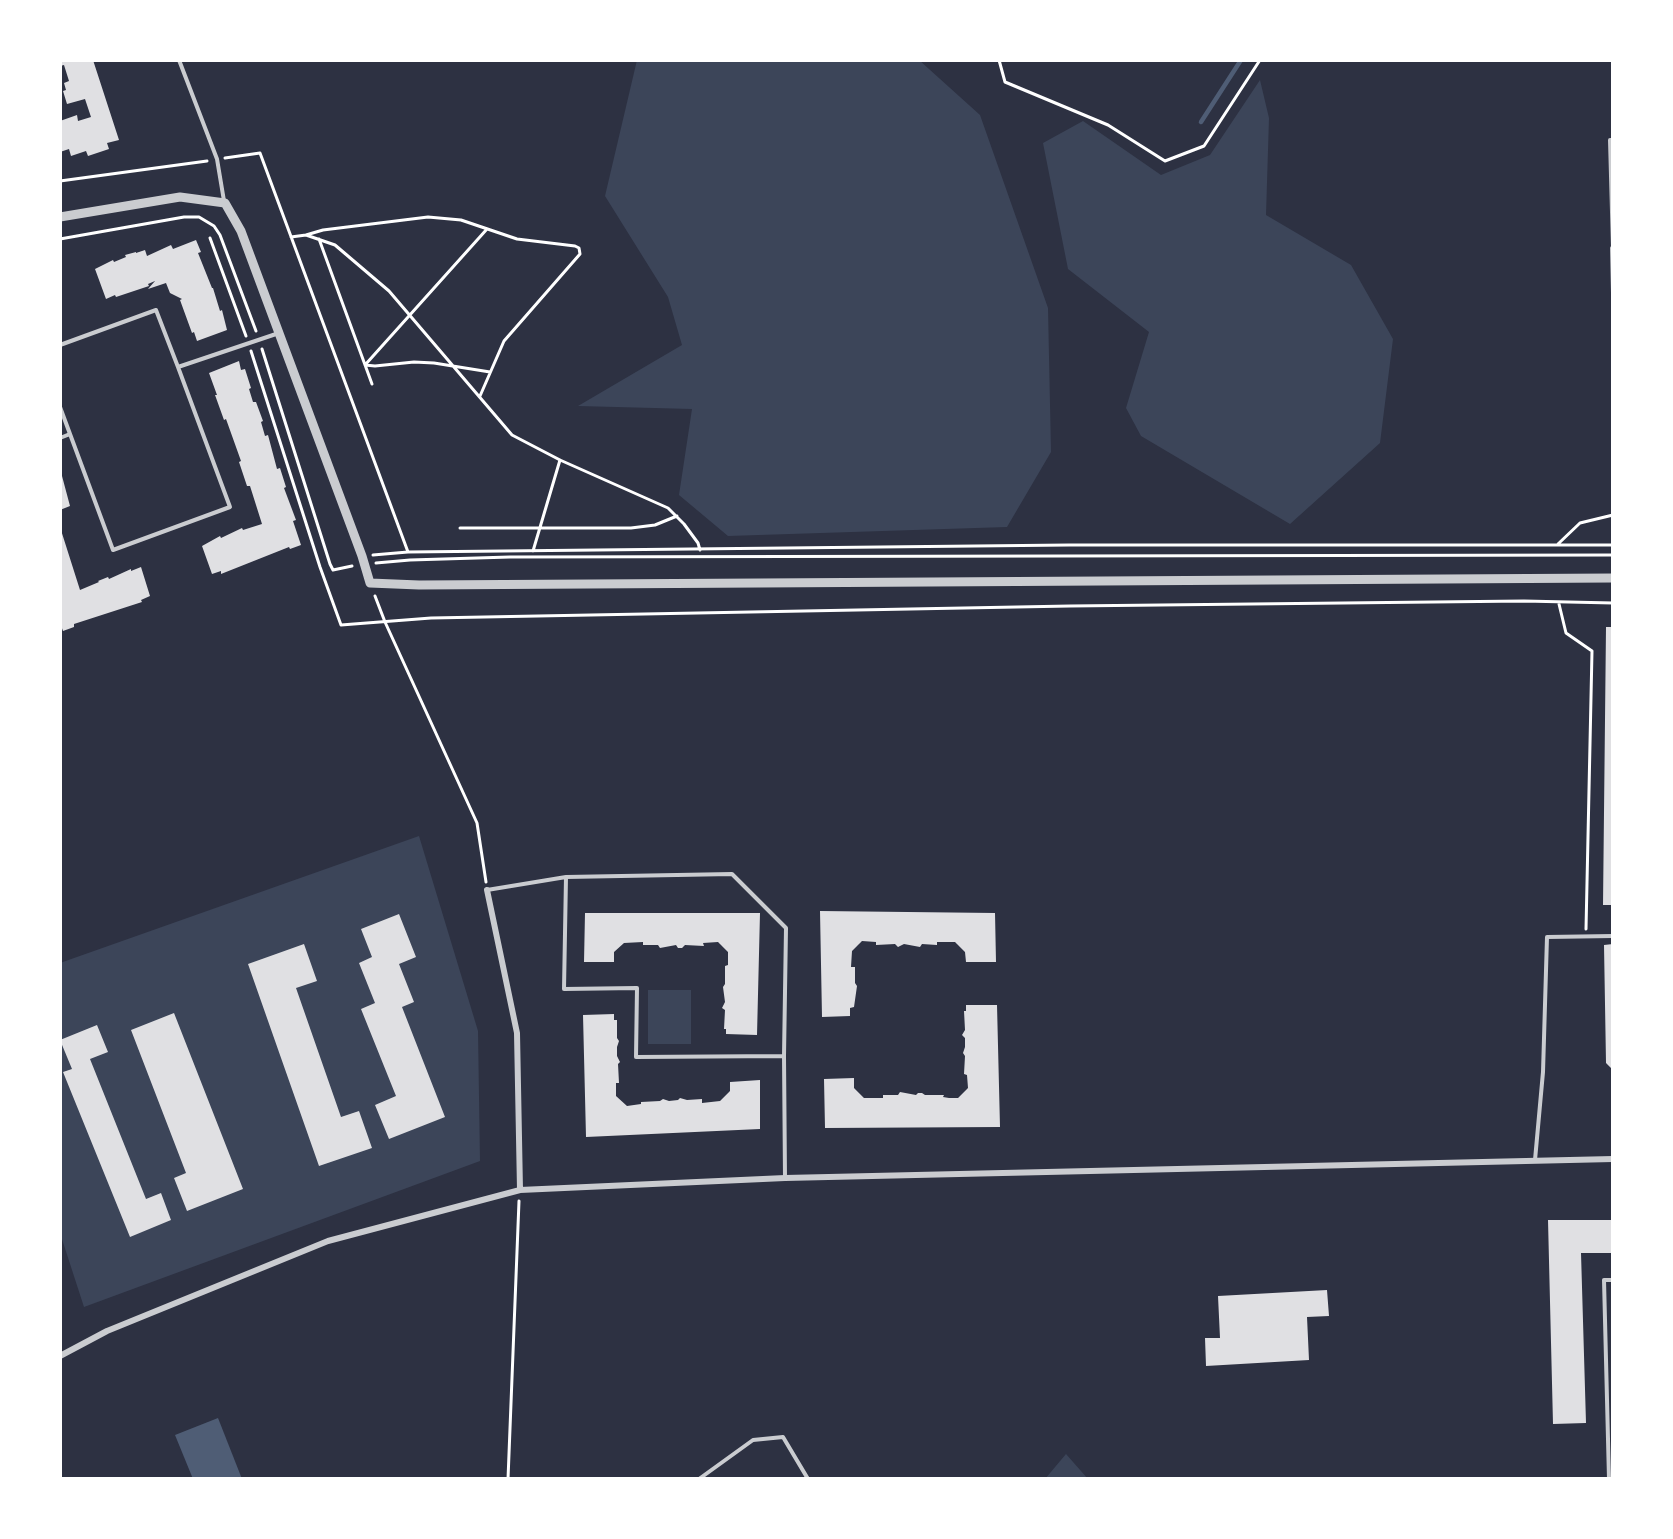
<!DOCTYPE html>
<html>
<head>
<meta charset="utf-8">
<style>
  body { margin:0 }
  #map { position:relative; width:1673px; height:1539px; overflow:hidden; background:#2d3142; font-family:Overpass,sans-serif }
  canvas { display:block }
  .frame { position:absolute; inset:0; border:62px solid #fff; pointer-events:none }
</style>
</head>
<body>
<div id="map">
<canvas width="1673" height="1539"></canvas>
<div class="frame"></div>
</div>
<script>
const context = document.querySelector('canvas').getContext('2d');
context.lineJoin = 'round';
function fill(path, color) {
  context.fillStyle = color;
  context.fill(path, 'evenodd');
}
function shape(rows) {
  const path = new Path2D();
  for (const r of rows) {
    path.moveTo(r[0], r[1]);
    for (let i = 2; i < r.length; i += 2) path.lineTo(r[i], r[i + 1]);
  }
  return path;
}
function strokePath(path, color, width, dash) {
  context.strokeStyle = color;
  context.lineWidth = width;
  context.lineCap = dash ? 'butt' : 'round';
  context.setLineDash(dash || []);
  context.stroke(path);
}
fill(shape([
  [637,60,919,60,980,115,1048,308,1051,452,1007,527,728,536,679,495,692,409,578,406,682,345,668,297,605,196],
  [1260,80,1269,118,1266,215,1351,265,1393,339,1380,443,1290,524,1141,436,1126,408,1149,332,1068,269,1043,143,1083,121,1161,175,1210,155],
  [419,836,478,1031,480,1161,84,1307,60,1233,60,963],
  [648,990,691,990,691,1044,648,1044],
  [1066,1454,1088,1479,1045,1479]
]), '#3c4559');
fill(shape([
  [218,1418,242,1479,193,1479,175,1435]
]), '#4f5d75');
strokePath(shape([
  [1201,122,1241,60]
]), '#4f5d75', 4.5);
fill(shape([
  [60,60,93,60,119,140,107,143,109,149,88,156,86,151,71,156,69,149,60,152,60,121,77,115,78,121,91,117,85,99,67,104,63,91,66,90,64,83,69,81,64,65,60,66],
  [196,240,201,252,198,253,212,288,213,288,220,311,222,310,227,330,197,341,194,332,192,333,180,300,182,299,170,293,166,283,148,289,155,281,148,284,149,286,116,297,115,295,106,299,95,269,113,260,114,262,126,257,125,255,136,252,136,253,145,250,147,256,171,245,173,249],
  [239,361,241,370,245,369,251,388,249,389,253,402,256,402,263,421,261,422,265,436,268,435,277,469,280,468,286,487,284,488,296,520,293,521,301,545,290,549,289,547,221,574,221,571,212,574,202,546,220,536,221,538,242,528,243,530,262,524,250,486,247,486,239,462,241,461,226,419,224,420,215,395,217,395,209,373],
  [62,476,70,506,60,510,60,477],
  [60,527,80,590,99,582,98,581,108,577,109,579,131,569,131,571,141,567,150,596,141,600,142,602,74,624,74,627,63,631,60,623],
  [1606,627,1613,627,1613,905,1603,905],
  [820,911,995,913,996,962,966,962,965,952,955,942,937,942,937,945,922,944,920,947,904,944,898,947,895,944,876,945,876,942,862,941,852,951,851,967,855,967,855,983,857,986,854,1007,850,1008,850,1016,822,1017],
  [585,913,760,913,757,1035,726,1034,726,1029,724,1029,725,1010,722,1008,725,1002,723,987,725,984,725,966,728,965,728,952,718,942,703,943,704,946,685,945,682,948,678,948,676,945,660,948,658,945,643,945,643,942,624,943,614,952,614,962,584,962],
  [399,914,416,957,399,964,414,1002,402,1007,445,1117,389,1139,375,1105,396,1096,361,1009,375,1003,359,963,372,957,361,929],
  [304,944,317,981,296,988,341,1117,359,1111,372,1148,319,1166,248,964],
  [1613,944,1613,1070,1606,1063,1604,945],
  [966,1005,997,1005,1000,1127,825,1128,824,1079,854,1078,854,1088,864,1098,883,1098,883,1095,898,1095,900,1092,916,1095,918,1093,922,1093,925,1095,944,1095,943,1097,949,1098,958,1098,968,1088,967,1075,964,1074,965,1056,963,1053,965,1047,965,1038,962,1035,965,1030,964,1011,966,1011],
  [174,1013,243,1189,187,1211,174,1178,186,1173,131,1030],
  [614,1014,614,1020,617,1020,617,1038,619,1041,617,1047,617,1056,620,1062,618,1064,619,1083,616,1083,616,1096,627,1106,641,1104,641,1102,660,1101,663,1099,669,1101,678,1100,680,1098,687,1100,702,1099,702,1103,720,1101,730,1091,730,1082,760,1080,760,1129,586,1137,583,1015],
  [97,1025,108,1052,90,1059,146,1199,161,1193,171,1220,130,1237,63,1072,72,1069,60,1040],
  [1548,1220,1611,1220,1612,1253,1581,1253,1586,1423,1553,1424],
  [1327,1290,1329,1316,1307,1317,1309,1360,1206,1366,1205,1338,1220,1338,1218,1296]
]), '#e0e0e3');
strokePath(shape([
  [999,60,1005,82,1108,125,1165,161,1204,146,1260,60],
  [225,158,260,153,408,552],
  [60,181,207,161],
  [306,235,323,230,428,217,461,220,517,239,575,246,579,248,580,254,504,341,480,396],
  [291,237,306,235,335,245,389,291,512,435,560,460,668,508,684,524,698,543,700,550],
  [210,238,246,336],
  [60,239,184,217,199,217,214,226,220,235,256,331],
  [319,239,372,384],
  [262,349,330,564,333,570,352,566],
  [251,351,320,567,341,625,431,618,1070,606,1524,601,1613,603],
  [365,365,487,229],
  [365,365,375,366,414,362,434,363,490,372],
  [460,528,631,528,655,525,677,516],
  [1558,544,1580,523,1613,515],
  [533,551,560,460],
  [373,555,408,552,1069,545,1613,545],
  [376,563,410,560,510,557,1613,555],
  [375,596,385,622,477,823,486,882],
  [1559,604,1566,633,1592,651,1586,929],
  [508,1479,519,1201]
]), '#fff', 3);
strokePath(shape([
  [179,60,217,159,224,201],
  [1613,140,1610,140,1613,248],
  [1612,248,1613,293],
  [60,345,156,310,178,367,279,333],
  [60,407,70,434,60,438],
  [70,434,113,550,230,507,178,367],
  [566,877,564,989,637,988,636,1057,784,1056],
  [487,890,566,877,732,874,786,928,784,1056,785,1178],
  [1535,1160,1543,1072,1547,937,1613,936],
  [699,1479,753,1440,783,1437,808,1479],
  [1609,1479,1604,1280,1613,1280]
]), '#caccd0', 4);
strokePath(shape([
  [487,890,517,1033,520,1190],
  [60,1356,107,1331,328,1241,520,1190,785,1178,1613,1159]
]), '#caccd0', 6);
strokePath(shape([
  [60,217,180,197,225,203,241,231,362,556,370,583,419,585,1613,578]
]), '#caccd0', 9);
</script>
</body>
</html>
